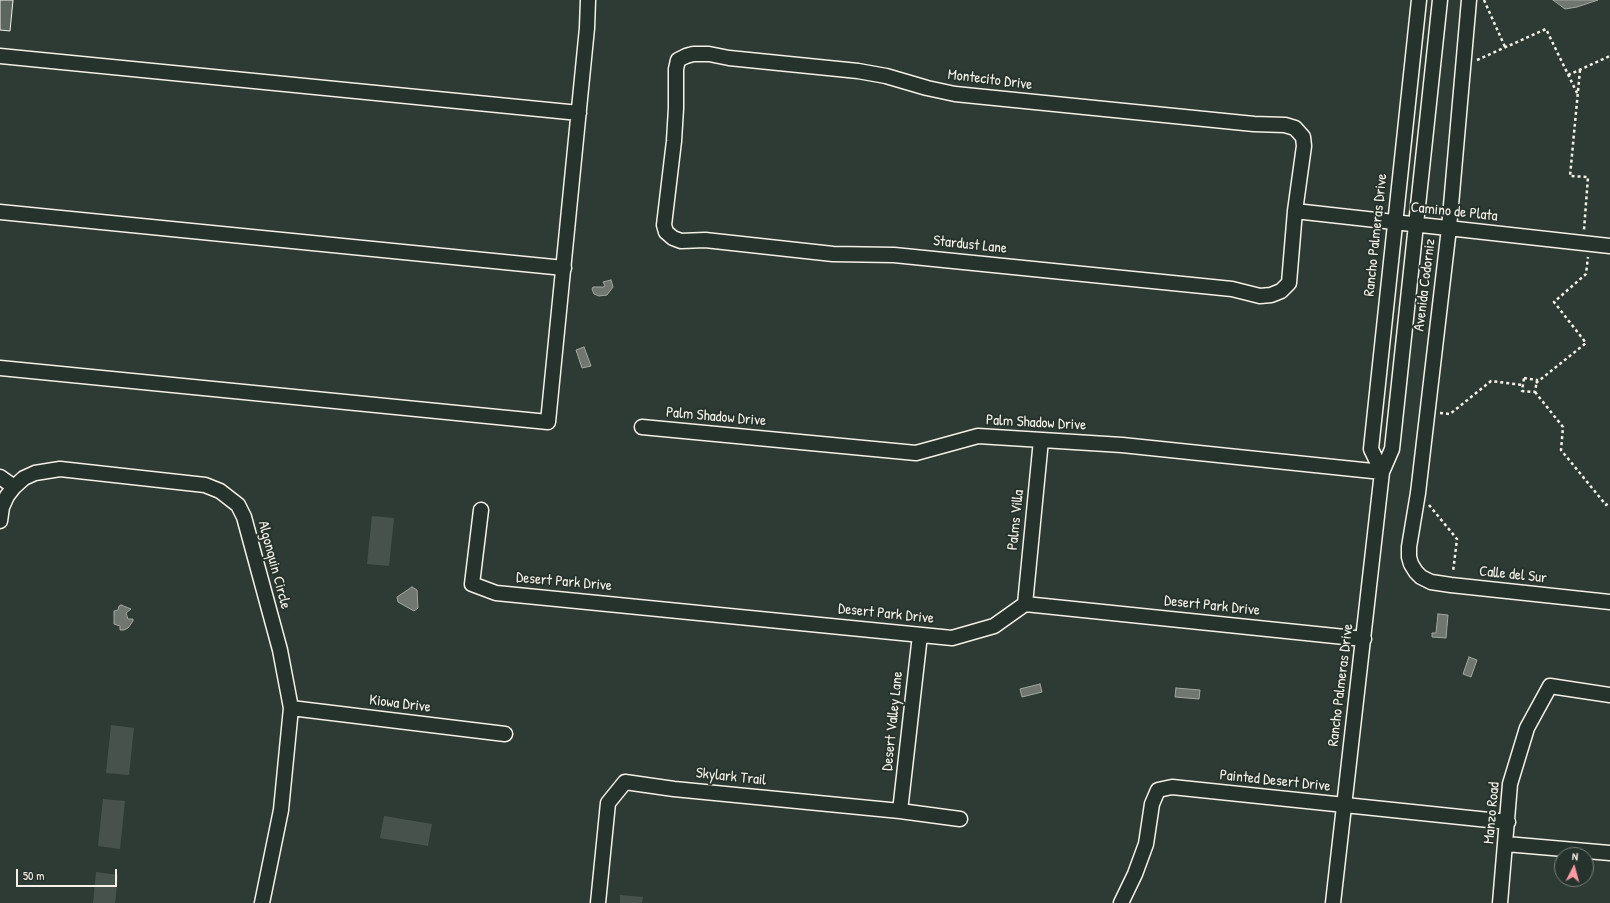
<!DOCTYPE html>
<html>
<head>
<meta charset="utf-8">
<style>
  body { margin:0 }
  #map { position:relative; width:1610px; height:903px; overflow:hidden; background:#2e3b34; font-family:"Patrick Hand",sans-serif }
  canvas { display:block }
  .north { position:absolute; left:1554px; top:847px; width:40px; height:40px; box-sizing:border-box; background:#26332d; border:1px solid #787f78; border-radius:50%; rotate:6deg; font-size:11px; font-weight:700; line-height:16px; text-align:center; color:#f4f1e8 }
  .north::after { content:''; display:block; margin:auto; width:14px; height:18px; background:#ff9aa2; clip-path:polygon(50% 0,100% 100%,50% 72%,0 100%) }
  .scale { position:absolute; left:16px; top:869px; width:101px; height:18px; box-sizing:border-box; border:2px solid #f4f1e8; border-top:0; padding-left:5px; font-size:12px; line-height:14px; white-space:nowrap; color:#f4f1e8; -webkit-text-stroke:3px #26332d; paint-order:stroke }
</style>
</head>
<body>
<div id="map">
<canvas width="1610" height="903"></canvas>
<div class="north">N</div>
<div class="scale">50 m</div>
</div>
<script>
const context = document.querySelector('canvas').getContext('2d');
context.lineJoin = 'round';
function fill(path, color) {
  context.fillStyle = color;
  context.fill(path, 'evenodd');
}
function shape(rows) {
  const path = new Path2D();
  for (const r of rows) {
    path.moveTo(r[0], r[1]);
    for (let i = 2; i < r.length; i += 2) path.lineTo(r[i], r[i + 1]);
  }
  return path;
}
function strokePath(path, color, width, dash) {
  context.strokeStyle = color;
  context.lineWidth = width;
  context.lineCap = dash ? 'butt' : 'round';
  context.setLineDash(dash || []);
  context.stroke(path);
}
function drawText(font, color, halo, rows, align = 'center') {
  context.font = font + ' "Patrick Hand",sans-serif';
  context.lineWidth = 4;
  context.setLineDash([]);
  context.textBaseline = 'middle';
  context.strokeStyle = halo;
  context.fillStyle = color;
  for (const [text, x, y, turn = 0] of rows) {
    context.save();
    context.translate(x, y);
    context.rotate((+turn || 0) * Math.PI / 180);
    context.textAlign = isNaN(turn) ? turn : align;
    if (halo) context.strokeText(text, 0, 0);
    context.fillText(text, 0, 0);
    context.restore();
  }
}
fill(shape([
  [372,516,394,518,389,566,367,564],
  [111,725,134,728,129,775,106,773],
  [103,799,125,801,120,849,98,846],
  [384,816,432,824,428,846,380,838],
  [96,872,118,875,115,903,93,903],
  [620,895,643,897,642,903,620,903]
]), '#48524c');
const water = shape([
  [1553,0,1598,0,1577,7,1565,9,1553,0],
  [611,280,613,287,607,295,599,296,594,294,592,289,593,287,603,287,605,286,603,282,611,280],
  [584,347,591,366,582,368,576,350,584,347],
  [412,587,417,590,418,608,414,611,398,602,397,597,412,587],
  [121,605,131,609,126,613,128,619,133,619,133,621,128,628,124,630,120,630,120,626,114,624,114,611,118,610,119,606,121,605],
  [1438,614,1448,615,1446,638,1432,637,1432,633,1436,633,1438,614],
  [1469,657,1477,660,1471,677,1463,674,1469,657],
  [1040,684,1042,692,1022,697,1020,689,1040,684],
  [1176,688,1200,690,1199,699,1175,697,1176,688]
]);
fill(water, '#6f7770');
strokePath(water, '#a4a8a0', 1);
const building = shape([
  [0,0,13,0,10,31,0,30,0,0]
]);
fill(building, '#5c655e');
strokePath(building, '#f4f1e8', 1);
const minor = shape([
  [1469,0,1449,228,1418,493,1409,547,1409,557,1411,564,1416,572,1421,577,1431,582,1451,585,1610,602],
  [693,54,709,54,729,58,858,71,886,76,927,88,955,94,1254,124,1285,125,1295,128,1303,137,1304,146,1295,211,1289,283,1281,291,1271,295,1260,296,1232,289,894,255,833,254,705,240,681,241,673,238,666,232,664,225,674,141,676,108,676,69,678,60,686,56,693,54],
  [0,56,579,113],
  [1295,211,1610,246],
  [0,212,564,268],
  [0,368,548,422,587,28,588,0],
  [642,427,916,453,978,436,1122,445,1382,472],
  [1382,472,1371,449,1419,0],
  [0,477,14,487],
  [481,510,472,584,496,593,952,638,994,626,1025,604,1364,639],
  [0,521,2,507,7,496,14,487,24,478,35,473,60,469,205,485,220,491,238,505,244,517,280,650,291,708,281,810,262,903],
  [1025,604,1041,440],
  [291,708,505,734],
  [900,811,920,635],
  [1506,844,1610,853],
  [598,903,608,803,625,782,674,789,900,811,960,819],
  [1121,903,1135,874,1146,844,1152,804,1158,790,1172,787,1508,822],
  [1333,903,1382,472,1392,449,1440,0],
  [1500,903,1510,784,1527,728,1550,686,1610,695]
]);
strokePath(minor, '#f4f1e8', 17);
strokePath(shape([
  [1484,0,1505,47],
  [1477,60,1546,29,1577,93],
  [1580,70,1570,176,1588,177,1584,230],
  [1568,75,1610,56],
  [1524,378,1537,380,1535,392,1522,391,1524,378],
  [1536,383,1586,343,1554,302,1586,274,1588,257],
  [1535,392,1563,427,1561,450,1606,505,1610,502],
  [1440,413,1450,414,1491,381,1523,385],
  [1429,505,1457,539,1453,572]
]), '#f4f1e8', 2.5, [3, 3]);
strokePath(minor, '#26332d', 14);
drawText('15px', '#f4f1e8', '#26332d', [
  ["Montecito Drive",990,80,7],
  ["Camino de Plata",1454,212,6],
  ["Rancho Palmeras Drive",1376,235,-84],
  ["Stardust Lane",970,245,6],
  ["Avenida Codorniz",1425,285,-83],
  ["Palm Shadow Drive",716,417,5],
  ["Palm Shadow Drive",1036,423,3],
  ["Palms Villa",1016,520,-84],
  ["Algonquin Circle",274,565,75],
  ["Calle del Sur",1513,575,6],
  ["Desert Park Drive",564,582,5],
  ["Desert Park Drive",1212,606,6],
  ["Desert Park Drive",886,614,6],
  ["Rancho Palmeras Drive",1341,685,-83],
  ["Kiowa Drive",400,704,7],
  ["Desert Valley Lane",893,721,-84],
  ["Skylark Trail",731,777,6],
  ["Painted Desert Drive",1275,781,6],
  ["Manzo Road",1492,813,-85]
]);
</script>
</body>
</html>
